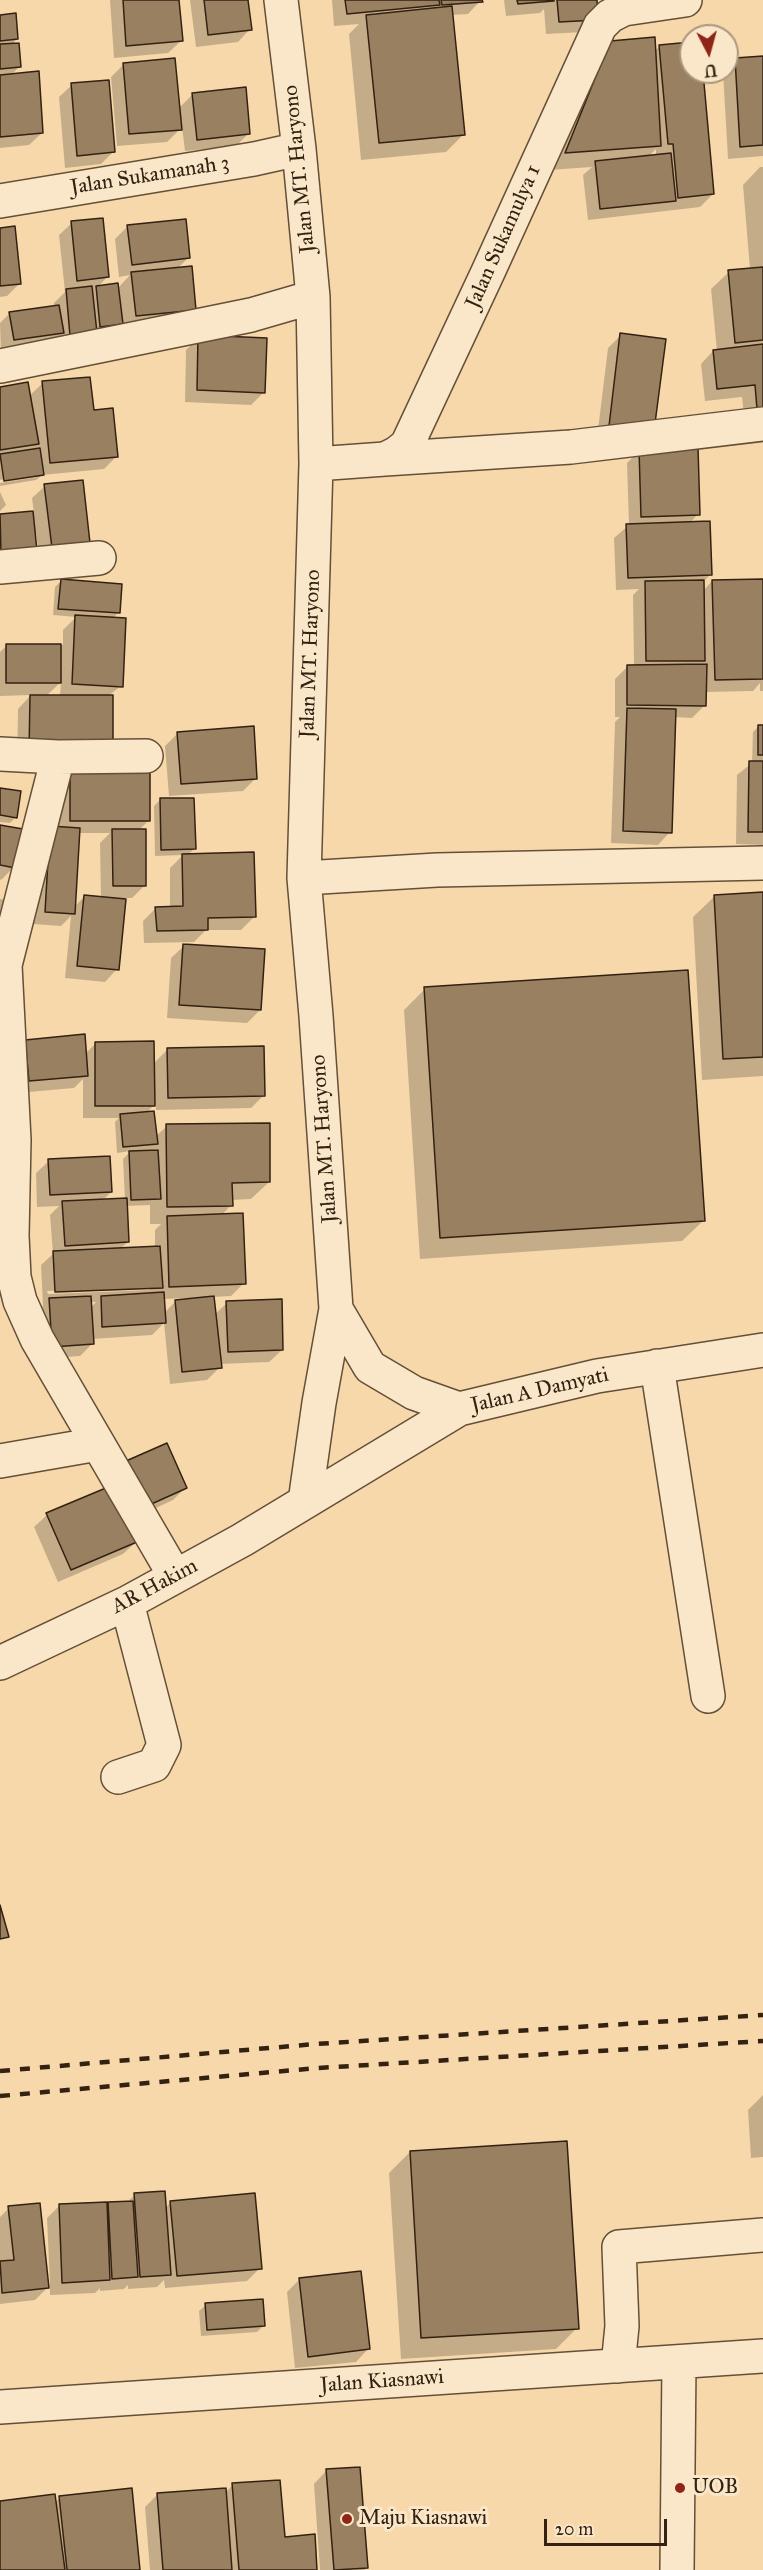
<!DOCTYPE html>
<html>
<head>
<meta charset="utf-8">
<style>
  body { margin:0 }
  #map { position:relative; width:763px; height:2570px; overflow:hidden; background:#f7d8aa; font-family:"IM FELL Great Primer",serif }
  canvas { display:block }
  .north { position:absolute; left:679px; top:24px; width:60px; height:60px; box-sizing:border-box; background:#fae6c8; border:2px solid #aa977f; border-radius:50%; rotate:174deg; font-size:16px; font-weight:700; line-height:24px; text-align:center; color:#332112 }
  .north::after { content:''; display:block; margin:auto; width:21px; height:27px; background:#8f2418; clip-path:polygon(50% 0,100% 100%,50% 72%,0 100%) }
  .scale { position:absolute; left:544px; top:2519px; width:123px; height:27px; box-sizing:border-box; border:3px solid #332112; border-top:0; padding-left:8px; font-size:18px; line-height:21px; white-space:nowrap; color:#332112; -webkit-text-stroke:4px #fae6c8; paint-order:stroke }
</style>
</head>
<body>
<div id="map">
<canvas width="763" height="2570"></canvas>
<div class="north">U</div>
<div class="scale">20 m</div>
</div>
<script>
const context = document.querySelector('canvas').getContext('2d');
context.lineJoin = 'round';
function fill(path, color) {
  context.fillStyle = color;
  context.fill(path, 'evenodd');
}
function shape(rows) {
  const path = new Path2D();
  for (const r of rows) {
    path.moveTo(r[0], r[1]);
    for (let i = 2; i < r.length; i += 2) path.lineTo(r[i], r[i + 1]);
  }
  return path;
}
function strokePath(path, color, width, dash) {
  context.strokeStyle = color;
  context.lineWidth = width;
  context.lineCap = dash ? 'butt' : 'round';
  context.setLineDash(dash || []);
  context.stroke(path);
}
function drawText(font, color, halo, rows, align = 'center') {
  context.font = font + ' "IM FELL Great Primer",serif';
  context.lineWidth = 6;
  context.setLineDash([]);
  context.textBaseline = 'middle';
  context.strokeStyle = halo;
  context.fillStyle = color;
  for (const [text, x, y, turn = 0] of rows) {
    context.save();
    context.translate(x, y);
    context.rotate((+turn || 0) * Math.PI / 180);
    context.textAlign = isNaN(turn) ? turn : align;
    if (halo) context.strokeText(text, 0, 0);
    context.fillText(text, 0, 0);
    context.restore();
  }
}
fill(shape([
  [110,0,178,0,181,41,168,53,114,58],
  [190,0,247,0,250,29,238,42,196,47],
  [332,0,481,0,468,14,452,15,464,134,446,152,361,160,349,34,359,24,334,26],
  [504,0,595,0,584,32,546,34,544,9,540,13,506,16],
  [0,16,17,39,11,45,19,67,11,75,42,133,29,145,0,148],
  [691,43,691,72,701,72,713,194,700,207,588,220,583,175,592,167,549,170,593,60,654,52,660,46],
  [656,149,656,156,648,157],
  [763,58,763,156,728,159,723,72,727,72,727,68,735,59],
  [123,65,178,109,193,94,249,133,236,146,185,151,182,127,167,142,117,146,111,77],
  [72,85,113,152,101,164,65,168,59,97],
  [760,167,763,167,763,431,746,433,742,397,705,401,701,364,713,351,717,351,711,289,729,272,750,269,743,185],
  [72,223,107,277,97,288,118,288,130,275,119,277,115,239,128,226,188,258,177,269,195,309,182,322,123,328,123,323,109,336,58,348,57,337,49,345,1,352,0,323,10,313,54,307,54,303,65,292,59,235],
  [0,230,20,283,7,296,0,297],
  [621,335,653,430,597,438,608,348],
  [199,337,264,392,251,405,185,402,186,350],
  [43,383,92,412,117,456,104,469,42,475,36,480,0,486,0,483,38,477,38,474,0,480,0,388,29,396],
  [640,450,698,514,689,524,710,575,703,582,703,591,712,581,763,593,763,691,760,691,760,683,753,691,705,692,705,705,692,718,674,717,670,832,658,845,611,843,615,722,620,717,615,717,615,679,628,666,634,666,633,595,639,589,616,590,614,538,629,525,627,463],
  [45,486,90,552,41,568,36,533,0,559,0,516,34,513,32,498],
  [0,492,6,505,0,511],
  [61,581,118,613,113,618,121,686,17,766,18,709,31,695,0,696,0,652,7,645,63,645,63,630,76,617,53,615,55,587],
  [61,682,60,696,46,696],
  [759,726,763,726,763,845,736,844,737,775,752,763,753,732],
  [178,733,256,778,243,791,169,796,165,746],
  [71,773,149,820,139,830,145,885,132,898,125,898,117,969,105,982,65,978,71,916,61,926,33,924,38,841,58,828,58,785],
  [78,833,110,833,100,843,101,898,85,896,74,907],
  [0,790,16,817,10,823,0,822],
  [160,800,194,849,187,856,254,917,241,930,206,930,194,942,144,943,143,921,156,908,170,908,170,868,183,855,155,856,154,806],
  [0,826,14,867,1,880,0,879],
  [763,893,763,1076,702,1080,693,917,715,896],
  [0,899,8,900,0,957],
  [184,946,260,1010,247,1023,167,1018,171,958],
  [425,989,704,1220,682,1241,420,1259,404,1010],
  [26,1041,85,1054,96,1043,153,1064,168,1049,263,1096,251,1108,156,1110,156,1103,146,1113,155,1137,167,1126,269,1182,251,1199,231,1200,231,1205,222,1215,244,1283,231,1296,213,1297,214,1315,227,1303,282,1350,269,1362,220,1364,220,1367,207,1380,170,1384,164,1323,152,1335,92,1339,92,1344,80,1356,40,1359,37,1313,43,1306,41,1265,53,1254,50,1215,59,1206,37,1207,36,1173,49,1161,111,1192,102,1201,125,1200,123,1159,131,1151,117,1153,115,1122,119,1118,83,1118,83,1079,74,1088,17,1093],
  [150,1205,150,1224,161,1224,155,1230,155,1248,120,1249,128,1242,126,1206],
  [150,1287,150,1290,48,1294,47,1291],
  [187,1298,187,1300,175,1302,164,1313,163,1299],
  [90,1302,96,1302,90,1308],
  [166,1445,185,1488,173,1500,134,1518],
  [47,1515,136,1542,123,1554,58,1582,34,1527],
  [763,2095,763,2157,751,2158,748,2110],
  [410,2152,577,2328,556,2349,401,2359,389,2173],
  [135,2195,165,2208,171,2202,260,2268,247,2281,165,2288,164,2280,157,2287,128,2289,128,2285,124,2289,100,2291,100,2288,95,2293,50,2295,50,2285,35,2300,0,2304,0,2217,9,2208,47,2285,50,2285,47,2218,60,2205,127,2202],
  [299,2280,368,2349,356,2362,295,2368,287,2292],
  [206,2305,263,2326,257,2332,201,2336,199,2311],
  [326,2471,367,2568,364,2570,320,2570,314,2484],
  [233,2485,316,2570,150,2570,145,2507,158,2494,225,2493],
  [60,2498,139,2570,0,2570,0,2503,54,2503]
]), '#0003');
const building = shape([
  [123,0,179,0,183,41,126,46,123,0],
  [204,0,248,0,252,30,208,35,204,0],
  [345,0,439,0,440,5,347,14,345,0],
  [441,0,482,0,483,2,442,5,441,0],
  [517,0,554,0,554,1,518,4,517,0],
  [557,0,597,0,598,20,559,22,557,0],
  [452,6,465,135,379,143,366,15,452,6],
  [16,13,18,39,0,41,0,15,16,13],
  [655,37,661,146,565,153,610,41,655,37],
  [691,42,691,72,703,72,714,194,678,198,673,144,668,144,659,45,691,42],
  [19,43,21,67,0,69,0,44,19,43],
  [763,56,763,145,740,147,735,58,763,56],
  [175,58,182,130,129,134,123,63,175,58],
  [39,71,43,133,0,137,0,75,39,71],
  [109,80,115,152,77,156,71,83,109,80],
  [246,87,250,134,197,140,192,93,246,87],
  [671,153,676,201,600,209,595,161,671,153],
  [103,218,109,277,77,281,71,221,103,218],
  [186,219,190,258,132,265,127,225,186,219],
  [15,226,21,284,0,286,0,228,15,226],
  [192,266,196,310,136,316,131,272,192,266],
  [763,267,763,340,735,343,728,270,763,267],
  [118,283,123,324,100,327,96,286,118,283],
  [92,286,97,333,70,336,66,289,92,286],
  [59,305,64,333,14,340,9,312,59,305],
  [620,333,666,339,654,431,609,426,620,333],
  [198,335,267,338,265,393,197,390,198,335],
  [763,344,763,420,758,421,755,385,717,389,713,350,763,344],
  [90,377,94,410,113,408,118,457,50,463,42,381,90,377],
  [28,382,39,444,0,450,0,387,28,382],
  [698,447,700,515,641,517,639,449,698,447],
  [40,448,44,475,4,481,0,454,40,448],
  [83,480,91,552,53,556,44,484,83,480],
  [33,511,37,551,1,554,0,514,33,511],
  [710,521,712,575,628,578,626,524,710,521],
  [61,579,122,584,120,613,58,609,61,579],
  [763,579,763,679,715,680,712,580,763,579],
  [704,580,705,661,646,661,645,581,704,580],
  [75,615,126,618,123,687,72,684,75,615],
  [6,644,61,644,61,683,6,683,6,644],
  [707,664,706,706,627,705,627,665,707,664],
  [30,695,113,695,113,754,29,754,30,695],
  [627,708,676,709,672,833,623,831,627,708],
  [758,725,763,725,763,755,758,755,758,725],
  [254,726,257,779,181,784,177,732,254,726],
  [749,761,763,761,763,832,748,832,749,761],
  [70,771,150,771,150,821,70,821,70,771],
  [0,788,21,791,17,818,0,815,0,788],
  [160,798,194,798,196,849,161,850,160,798],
  [0,825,23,829,15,868,0,865,0,825],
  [50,826,80,828,75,914,45,912,50,826],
  [112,829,146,829,146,886,113,886,112,829],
  [254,852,256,917,208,918,208,930,157,931,155,907,183,906,182,854,254,852],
  [763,892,763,1057,723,1059,714,895,763,892],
  [84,895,126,899,119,970,77,966,84,895],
  [183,944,265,949,261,1010,179,1005,183,944],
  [688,970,705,1221,440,1238,424,987,688,970],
  [85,1034,88,1076,29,1081,25,1040,85,1034],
  [154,1041,155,1106,95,1106,95,1042,154,1041],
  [264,1046,265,1096,168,1098,167,1048,264,1046],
  [154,1111,158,1144,123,1147,120,1114,154,1111],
  [270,1123,270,1182,232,1183,233,1206,167,1207,166,1124,270,1123],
  [158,1150,161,1199,131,1200,129,1151,158,1150],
  [110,1156,112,1192,50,1195,48,1159,110,1156],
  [127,1198,129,1242,65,1246,62,1201,127,1198],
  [243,1213,246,1284,169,1287,167,1216,243,1213],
  [160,1246,163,1288,55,1292,53,1251,160,1246],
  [164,1292,166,1323,102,1327,101,1296,164,1292],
  [91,1296,94,1344,52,1347,49,1298,91,1296],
  [214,1296,222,1368,182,1372,175,1300,214,1296],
  [282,1299,283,1350,228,1352,226,1301,282,1299],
  [167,1443,187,1488,147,1506,126,1461,167,1443],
  [113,1485,137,1542,71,1570,46,1513,113,1485],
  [0,1905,9,1937,0,1939,0,1905],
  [567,2141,579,2329,421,2338,410,2151,567,2141],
  [165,2191,171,2275,140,2277,134,2193,165,2191],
  [255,2193,262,2269,177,2276,170,2201,255,2193],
  [133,2201,138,2277,112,2279,108,2202,133,2201],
  [107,2202,110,2280,62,2283,59,2204,107,2202],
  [40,2203,49,2288,2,2293,0,2261,14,2260,8,2206,40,2203],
  [361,2271,370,2349,308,2357,299,2278,361,2271],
  [263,2299,265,2326,207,2330,205,2303,263,2299],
  [360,2467,368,2568,334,2570,326,2469,360,2467],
  [280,2480,285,2537,315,2534,317,2570,239,2570,232,2483,280,2480],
  [132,2488,140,2570,67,2570,59,2496,132,2488],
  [226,2488,232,2570,163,2570,157,2493,226,2488],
  [55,2494,65,2570,0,2570,0,2501,55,2494]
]);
fill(building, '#998061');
strokePath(building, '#332112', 1.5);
const minor = shape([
  [281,0,299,149,313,297,316,464,304,878,316,1016,336,1309,319,1403,305,1502],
  [0,201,254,159,299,149],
  [0,366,251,315,313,297],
  [385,459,571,447,763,424],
  [316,464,385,459,397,453,407,445,488,272,600,26,610,16,624,9,685,0],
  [0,567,99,558],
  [0,754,58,757,146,756],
  [58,757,5,965,14,1140,12,1236,14,1277,20,1301,37,1339,175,1576],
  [304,878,437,870,763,863],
  [336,1309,370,1367,414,1393,459,1409],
  [657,1366,708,1696],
  [0,1461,98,1444],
  [0,1663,127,1603,242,1540,459,1409,597,1376,763,1350],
  [118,1777,154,1765,164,1745,127,1603],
  [618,2366,622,2326,619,2247,763,2235],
  [0,2407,763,2356],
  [677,2570,679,2362]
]);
strokePath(minor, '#644f38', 36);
strokePath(minor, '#fae6c8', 33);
strokePath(shape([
  [0,2071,316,2044,763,2015],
  [0,2096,318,2068,763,2041]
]), '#332112', 4.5, [10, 10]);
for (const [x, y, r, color] of [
  [680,2488,6,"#8f2418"],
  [347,2519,6,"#8f2418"]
]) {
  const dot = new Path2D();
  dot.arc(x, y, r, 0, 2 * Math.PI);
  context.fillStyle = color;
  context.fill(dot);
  strokePath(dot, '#fae6c8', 2);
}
drawText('21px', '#332112', '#fae6c8', [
  ["Jalan MT. Haryono",300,169,-96],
  ["Jalan Sukamanah 3",150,176,-9],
  ["Jalan Sukamulya 1",504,237,-66],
  ["Jalan MT. Haryono",311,654,-88],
  ["Jalan MT. Haryono",325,1139,-94],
  ["Jalan A Damyati",540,1391,-13],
  ["AR Hakim",155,1587,-28],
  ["Jalan Kiasnawi",382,2382,-4]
]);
drawText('21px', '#332112', '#fae6c8', [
  ["UOB",692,2488],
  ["Maju Kiasnawi",359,2519]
], 'left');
</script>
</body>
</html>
